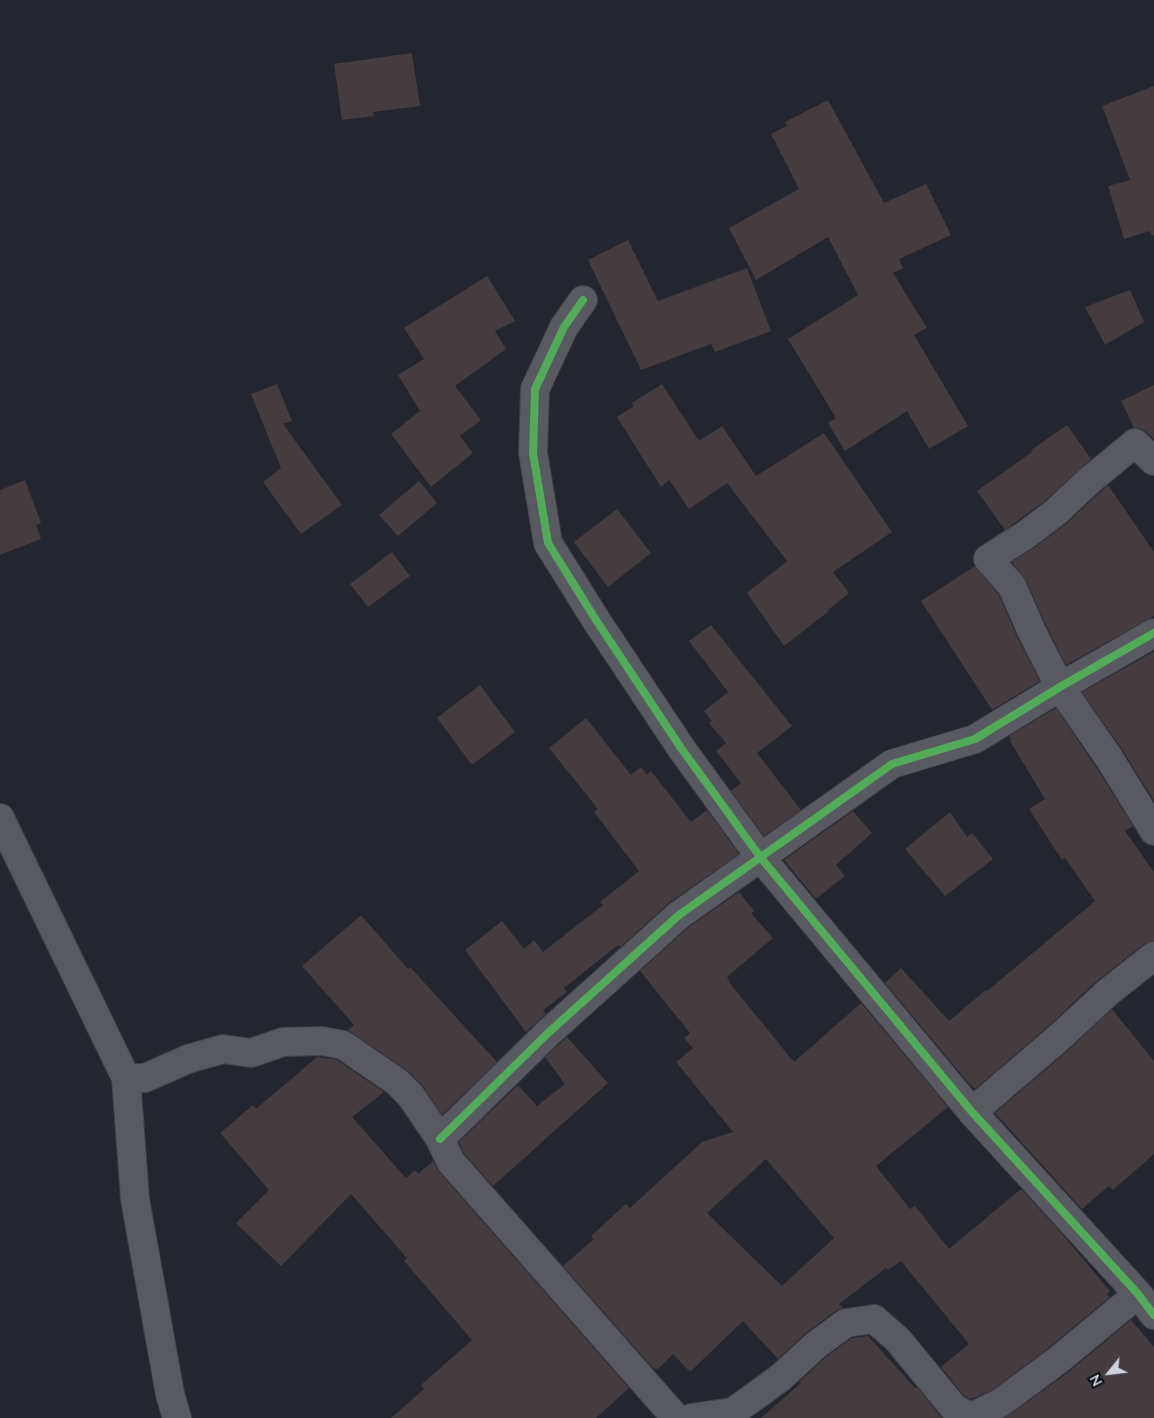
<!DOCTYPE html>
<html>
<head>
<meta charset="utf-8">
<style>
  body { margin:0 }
  #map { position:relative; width:1154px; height:1418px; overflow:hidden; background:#24262f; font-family:Lato,sans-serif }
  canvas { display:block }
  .north { position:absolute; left:1084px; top:1348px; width:50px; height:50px; -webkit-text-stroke:4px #0a0c13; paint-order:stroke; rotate:241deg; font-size:14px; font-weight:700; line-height:20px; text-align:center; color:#d0d3de }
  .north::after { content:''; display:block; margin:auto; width:18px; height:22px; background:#d0d3de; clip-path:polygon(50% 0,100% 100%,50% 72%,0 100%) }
</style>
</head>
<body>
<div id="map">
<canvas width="1154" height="1418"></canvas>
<div class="north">N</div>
</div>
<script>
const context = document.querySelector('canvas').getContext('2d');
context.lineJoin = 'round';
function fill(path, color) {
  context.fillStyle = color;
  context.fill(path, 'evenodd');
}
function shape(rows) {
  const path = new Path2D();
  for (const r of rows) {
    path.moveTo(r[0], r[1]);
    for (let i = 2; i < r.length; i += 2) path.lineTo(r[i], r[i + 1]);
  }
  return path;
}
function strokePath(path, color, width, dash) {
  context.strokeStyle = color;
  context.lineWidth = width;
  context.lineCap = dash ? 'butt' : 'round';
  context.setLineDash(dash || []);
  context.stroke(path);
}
fill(shape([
  [412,53,420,106,373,112,374,116,342,120,334,64],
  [1154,86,1154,235,1152,236,1150,231,1124,239,1108,186,1130,180,1102,106],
  [828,100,884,203,926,184,951,235,899,259,903,268,893,273,927,328,914,335,968,426,929,449,907,411,845,451,828,423,836,418,788,339,858,295,828,237,756,280,729,228,799,189,771,134,787,126,785,122],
  [628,240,658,301,747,268,771,331,715,352,711,344,641,370,588,260],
  [487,276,515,321,495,331,506,349,455,386,481,420,460,436,473,453,431,487,391,434,420,411,398,375,424,359,404,328],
  [1130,290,1144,322,1105,345,1085,307],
  [277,384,292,421,283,424,342,505,301,534,263,482,281,468,251,394],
  [662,384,699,441,722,426,756,476,824,433,892,532,833,572,849,593,828,610,829,611,784,646,747,593,787,561,727,483,689,509,669,480,661,487,617,417,634,406,632,403],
  [1154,385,1154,439,1145,431,1140,428,1134,428,1121,401],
  [1067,425,1091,459,1047,499,1005,530,977,491,1032,452,1031,450],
  [25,480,41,523,36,525,41,539,0,555,0,490],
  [419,481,437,503,398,536,379,515],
  [1108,485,1154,552,1154,616,1066,665,1046,625,1026,580,1012,562,1037,546,1067,523],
  [617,509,651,553,608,587,574,542],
  [392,552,410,576,368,607,350,584],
  [975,566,999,595,1018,639,1040,681,992,710,921,601],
  [711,625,792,726,757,753,801,810,764,836,731,791,741,783,716,751,726,743,709,723,712,721,704,711,728,692,689,641],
  [1153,652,1154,653,1154,801,1122,749,1082,692],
  [480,685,515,732,472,765,437,718],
  [1056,708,1096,767,1133,826,1125,831,1154,872,1154,941,1144,944,1092,985,1052,1023,975,1089,972,1086,972,1087,885,983,901,968,949,1021,986,990,987,991,1095,901,1065,858,1062,860,1029,809,1045,799,1010,741,1011,740,1009,736],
  [586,718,631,775,641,767,647,775,651,771,691,822,707,810,739,854,670,902,620,947,618,945,564,988,567,992,543,1010,546,1014,526,1032,465,950,502,921,524,949,534,940,543,952,603,905,600,902,639,871,594,812,598,809,549,748],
  [853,811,872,833,836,865,845,876,816,899,784,860],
  [950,812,967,837,972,833,993,859,945,896,905,849],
  [739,892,754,911,751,913,773,938,727,977,729,980,728,981,794,1062,861,1003,948,1107,876,1166,910,1209,915,1206,949,1249,1021,1189,1058,1229,1110,1291,1107,1294,1110,1297,1047,1349,992,1390,971,1399,964,1396,941,1367,969,1344,901,1261,888,1270,886,1268,839,1304,843,1308,837,1310,807,1332,778,1359,743,1321,690,1372,673,1354,657,1370,655,1368,654,1369,563,1266,594,1239,591,1236,626,1204,630,1208,702,1142,733,1132,676,1062,693,1048,684,1038,690,1033,640,971,689,927],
  [766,1159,834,1238,782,1286,707,1213],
  [361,915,408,969,410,967,497,1062,442,1115,424,1087,408,1071,348,1030,354,1025,302,966],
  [1112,1009,1154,1061,1154,1154,1113,1190,1109,1186,1082,1209,995,1113,1072,1047],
  [567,1037,608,1083,493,1186,464,1153,459,1142,518,1085,537,1106,565,1084,545,1057],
  [317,1057,337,1060,384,1092,352,1117,406,1178,415,1170,418,1174,433,1161,439,1172,629,1388,596,1418,391,1418,424,1389,421,1385,472,1340,404,1261,407,1258,351,1194,281,1266,236,1223,269,1190,220,1133,253,1105,256,1109],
  [1131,1320,1154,1347,1154,1418,1005,1418,1066,1374],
  [868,1336,915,1388,917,1387,942,1418,761,1418,801,1383,799,1382,826,1357,852,1338]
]), '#443c3e');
const minor = shape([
  [583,300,564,327,535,389,533,453,548,543,596,620,681,748,761,858,972,1112,1138,1294,1154,1315],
  [1154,461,1135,443,1090,480,1057,511,1027,534,988,559,1012,586,1032,632,1060,687,1109,758,1154,831],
  [0,818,126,1078,135,1199,170,1394,177,1418],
  [126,1078,145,1078,188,1059,223,1049,251,1053,283,1042,322,1041,343,1045,397,1082,411,1096,440,1139,451,1162,676,1418],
  [972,1112,1062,1035,1107,993,1154,956],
  [440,1139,548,1033,679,915,892,764,975,739,1060,687,1154,633],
  [691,1418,733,1412,780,1378,816,1345,846,1323,874,1319,898,1340,954,1408,971,1417,1000,1403,1057,1361,1138,1294]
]);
strokePath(minor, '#40424a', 30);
strokePath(minor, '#595a61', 28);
strokePath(shape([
  [583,300,564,327,535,389,533,453,548,543,596,620,681,748,761,858,972,1112,1138,1294,1154,1315],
  [440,1139,548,1033,679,915,892,764,975,739,1060,687,1154,633]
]), '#51ab58', 8);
</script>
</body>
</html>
